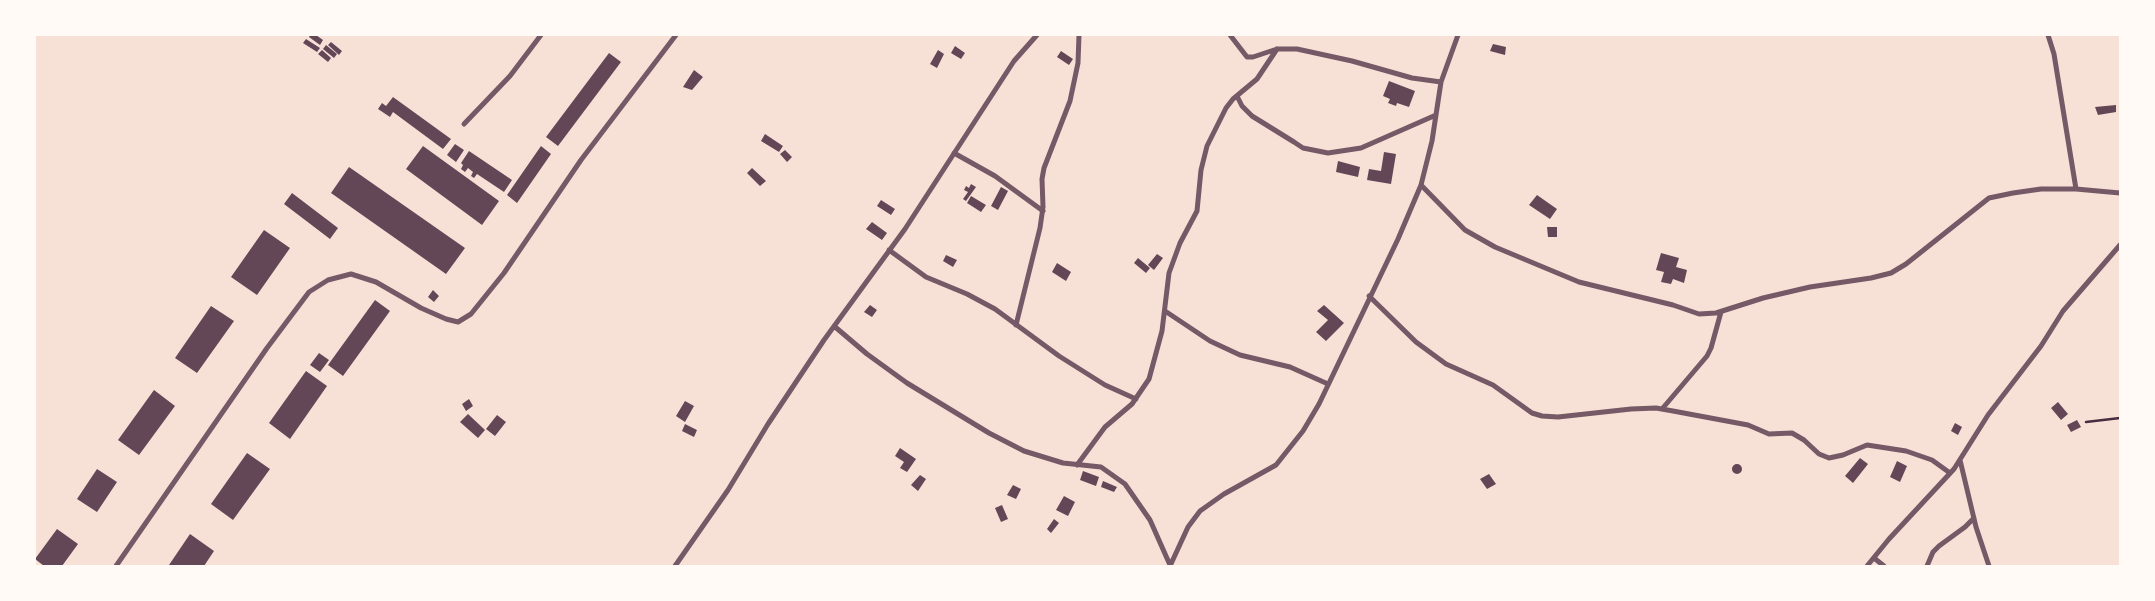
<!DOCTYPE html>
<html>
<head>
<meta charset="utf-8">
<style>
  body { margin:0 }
  #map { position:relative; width:2155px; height:601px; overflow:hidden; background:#f7e1d7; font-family:Raleway,sans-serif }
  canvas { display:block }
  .frame { position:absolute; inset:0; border:36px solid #fffaf5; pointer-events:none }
</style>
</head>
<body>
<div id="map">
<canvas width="2155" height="601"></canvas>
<div class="frame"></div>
</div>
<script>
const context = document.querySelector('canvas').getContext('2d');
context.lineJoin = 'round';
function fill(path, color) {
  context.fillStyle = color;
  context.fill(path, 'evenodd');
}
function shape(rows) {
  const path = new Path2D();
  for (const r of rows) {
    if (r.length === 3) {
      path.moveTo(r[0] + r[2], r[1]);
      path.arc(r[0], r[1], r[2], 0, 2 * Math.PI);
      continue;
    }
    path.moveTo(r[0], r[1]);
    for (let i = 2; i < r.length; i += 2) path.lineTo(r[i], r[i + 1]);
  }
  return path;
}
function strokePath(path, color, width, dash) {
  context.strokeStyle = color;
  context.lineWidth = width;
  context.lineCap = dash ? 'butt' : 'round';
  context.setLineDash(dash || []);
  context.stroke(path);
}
fill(shape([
  [310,35,316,35,323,40,320,45,309,37],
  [306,39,320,48,317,52,303,43],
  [331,42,342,51,339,55,328,45],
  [1493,44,1506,47,1505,55,1490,51],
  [326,45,337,54,334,58,323,49],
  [955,46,965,53,961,59,951,53],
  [322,50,331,58,328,62,318,54],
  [938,50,944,54,937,68,930,64],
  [1061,51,1073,59,1069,65,1057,57],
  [609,53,621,62,558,146,546,137],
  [694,70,703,77,692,90,683,87],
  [1389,81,1415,91,1409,107,1397,103,1396,106,1388,103,1390,99,1383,96],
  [393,97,451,139,443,149,393,112,390,117,378,109,382,103,386,106],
  [2116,105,2116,112,2098,115,2095,107],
  [765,134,783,146,779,152,761,141],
  [455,144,464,150,456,162,447,155],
  [423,146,499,201,482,225,406,169],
  [541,146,551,154,517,203,507,195],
  [785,150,792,157,787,162,780,154],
  [469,151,512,180,504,192,477,174,474,178,471,176,473,172,468,168,465,172,461,169,463,165,461,163],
  [1384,152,1396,154,1391,184,1367,180,1369,169,1381,171],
  [1338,161,1360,167,1358,177,1336,172],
  [349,167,465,248,446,274,331,193],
  [752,168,766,181,760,186,747,173],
  [971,184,976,187,966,201,963,199,968,192,964,190,966,186,969,188],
  [1001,187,1008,191,998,210,991,206],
  [292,193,338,228,330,239,284,204],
  [1537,195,1557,209,1550,219,1529,205],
  [971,196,986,205,981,212,967,203],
  [881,200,895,209,891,215,877,206],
  [872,222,887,233,882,240,866,229],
  [1547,227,1557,227,1557,237,1548,237],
  [264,230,290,248,257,295,231,277],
  [1661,253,1679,258,1676,267,1687,270,1684,283,1673,279,1671,284,1661,282,1664,272,1656,270],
  [1157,254,1163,258,1154,270,1148,265],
  [946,255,957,260,953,267,943,261],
  [1138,258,1150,268,1146,273,1134,263],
  [1057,263,1071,272,1066,281,1052,272],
  [433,290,439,296,434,302,428,297],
  [375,300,390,311,343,376,328,365],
  [870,305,877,310,872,317,864,312],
  [1324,305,1344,323,1326,341,1316,332,1328,320,1317,311],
  [211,306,234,321,197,373,175,358],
  [319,353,329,360,320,372,310,365],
  [306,371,327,386,290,439,269,423],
  [154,390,175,406,139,455,118,440],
  [469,399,473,406,466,411,462,404],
  [685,401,694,406,685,422,676,416],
  [2058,402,2068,414,2061,420,2051,408],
  [468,414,485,430,478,438,460,422],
  [497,415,506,422,495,436,486,429],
  [2077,420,2081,427,2071,432,2067,425],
  [1955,423,1962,427,1958,435,1951,431],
  [685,424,697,430,694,437,682,431],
  [900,448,916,459,907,472,900,468,904,462,895,456],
  [247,453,270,469,233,520,211,504],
  [1860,458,1868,464,1853,483,1845,476],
  [1897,461,1907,466,1900,482,1890,477],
  [1737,469,5],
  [97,469,117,482,97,512,77,499],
  [1083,471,1099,477,1096,486,1080,480],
  [1489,474,1496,484,1487,489,1480,479],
  [920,475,926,479,918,491,911,485],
  [1103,481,1117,487,1114,492,1101,487],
  [1013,485,1021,489,1016,499,1007,495],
  [1064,496,1075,502,1068,516,1056,510],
  [1002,505,1008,519,1001,522,995,508],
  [1054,519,1059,523,1051,533,1047,529],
  [57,529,78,544,62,566,44,566,35,559],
  [190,534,214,551,204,566,171,566,169,565]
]), '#644757');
strokePath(shape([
  [2086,422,2120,418]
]), '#4a2c40', 2.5);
strokePath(shape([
  [1230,35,1247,57,1253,57,1277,49,1297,49,1352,61,1412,78,1441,82],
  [2048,35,2054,54,2076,189],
  [1237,96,1242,106,1252,116,1294,142,1303,148,1328,153,1361,148,1436,115],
  [464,124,510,76,541,35],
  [954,153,995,176,1043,211],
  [1421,185,1465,230,1495,247,1579,282,1673,305,1699,314,1716,313,1763,298,1810,287,1871,278,1891,273,1906,264,1989,198,2013,193,2041,189,2076,189,2120,193],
  [889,250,926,277,967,294,995,309,1059,356,1105,385,1136,399],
  [1369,296,1416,342,1446,364,1493,385,1532,413,1542,416,1558,417,1631,409,1656,408,1673,411,1748,425,1769,434,1792,433,1804,440,1819,454,1829,458,1843,455,1867,445,1906,451,1932,460,1950,473],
  [1165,311,1210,341,1240,355,1290,367,1328,384],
  [1016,325,1040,228,1043,207,1042,179,1044,168,1070,101,1078,63,1079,35],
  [834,326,867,354,907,383,989,433,1024,451,1063,463,1101,467,1125,484,1150,520,1170,565],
  [1662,409,1707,356,1711,348,1721,312],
  [1960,460,1976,527,1989,566],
  [1077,465,1105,427,1132,404,1149,379,1162,331,1169,273,1180,243,1197,211,1201,170,1207,146,1226,108,1233,99,1257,79,1277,49],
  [1874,558,1884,566],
  [116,566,267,348,309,292,328,280,351,274,376,282,421,308,446,319,458,322,471,314,504,273,581,160,676,35],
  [675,566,728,490,768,424,824,340,905,229,1014,61,1037,35],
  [1170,566,1188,527,1200,511,1224,494,1276,465,1303,431,1319,404,1398,239,1421,185,1432,141,1441,82,1458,35],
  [1867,566,1889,539,1954,469,1988,415,2041,346,2063,311,2120,245],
  [1927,566,1933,552,1939,546,1965,527,1974,518]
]), '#755966', 5);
</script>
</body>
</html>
